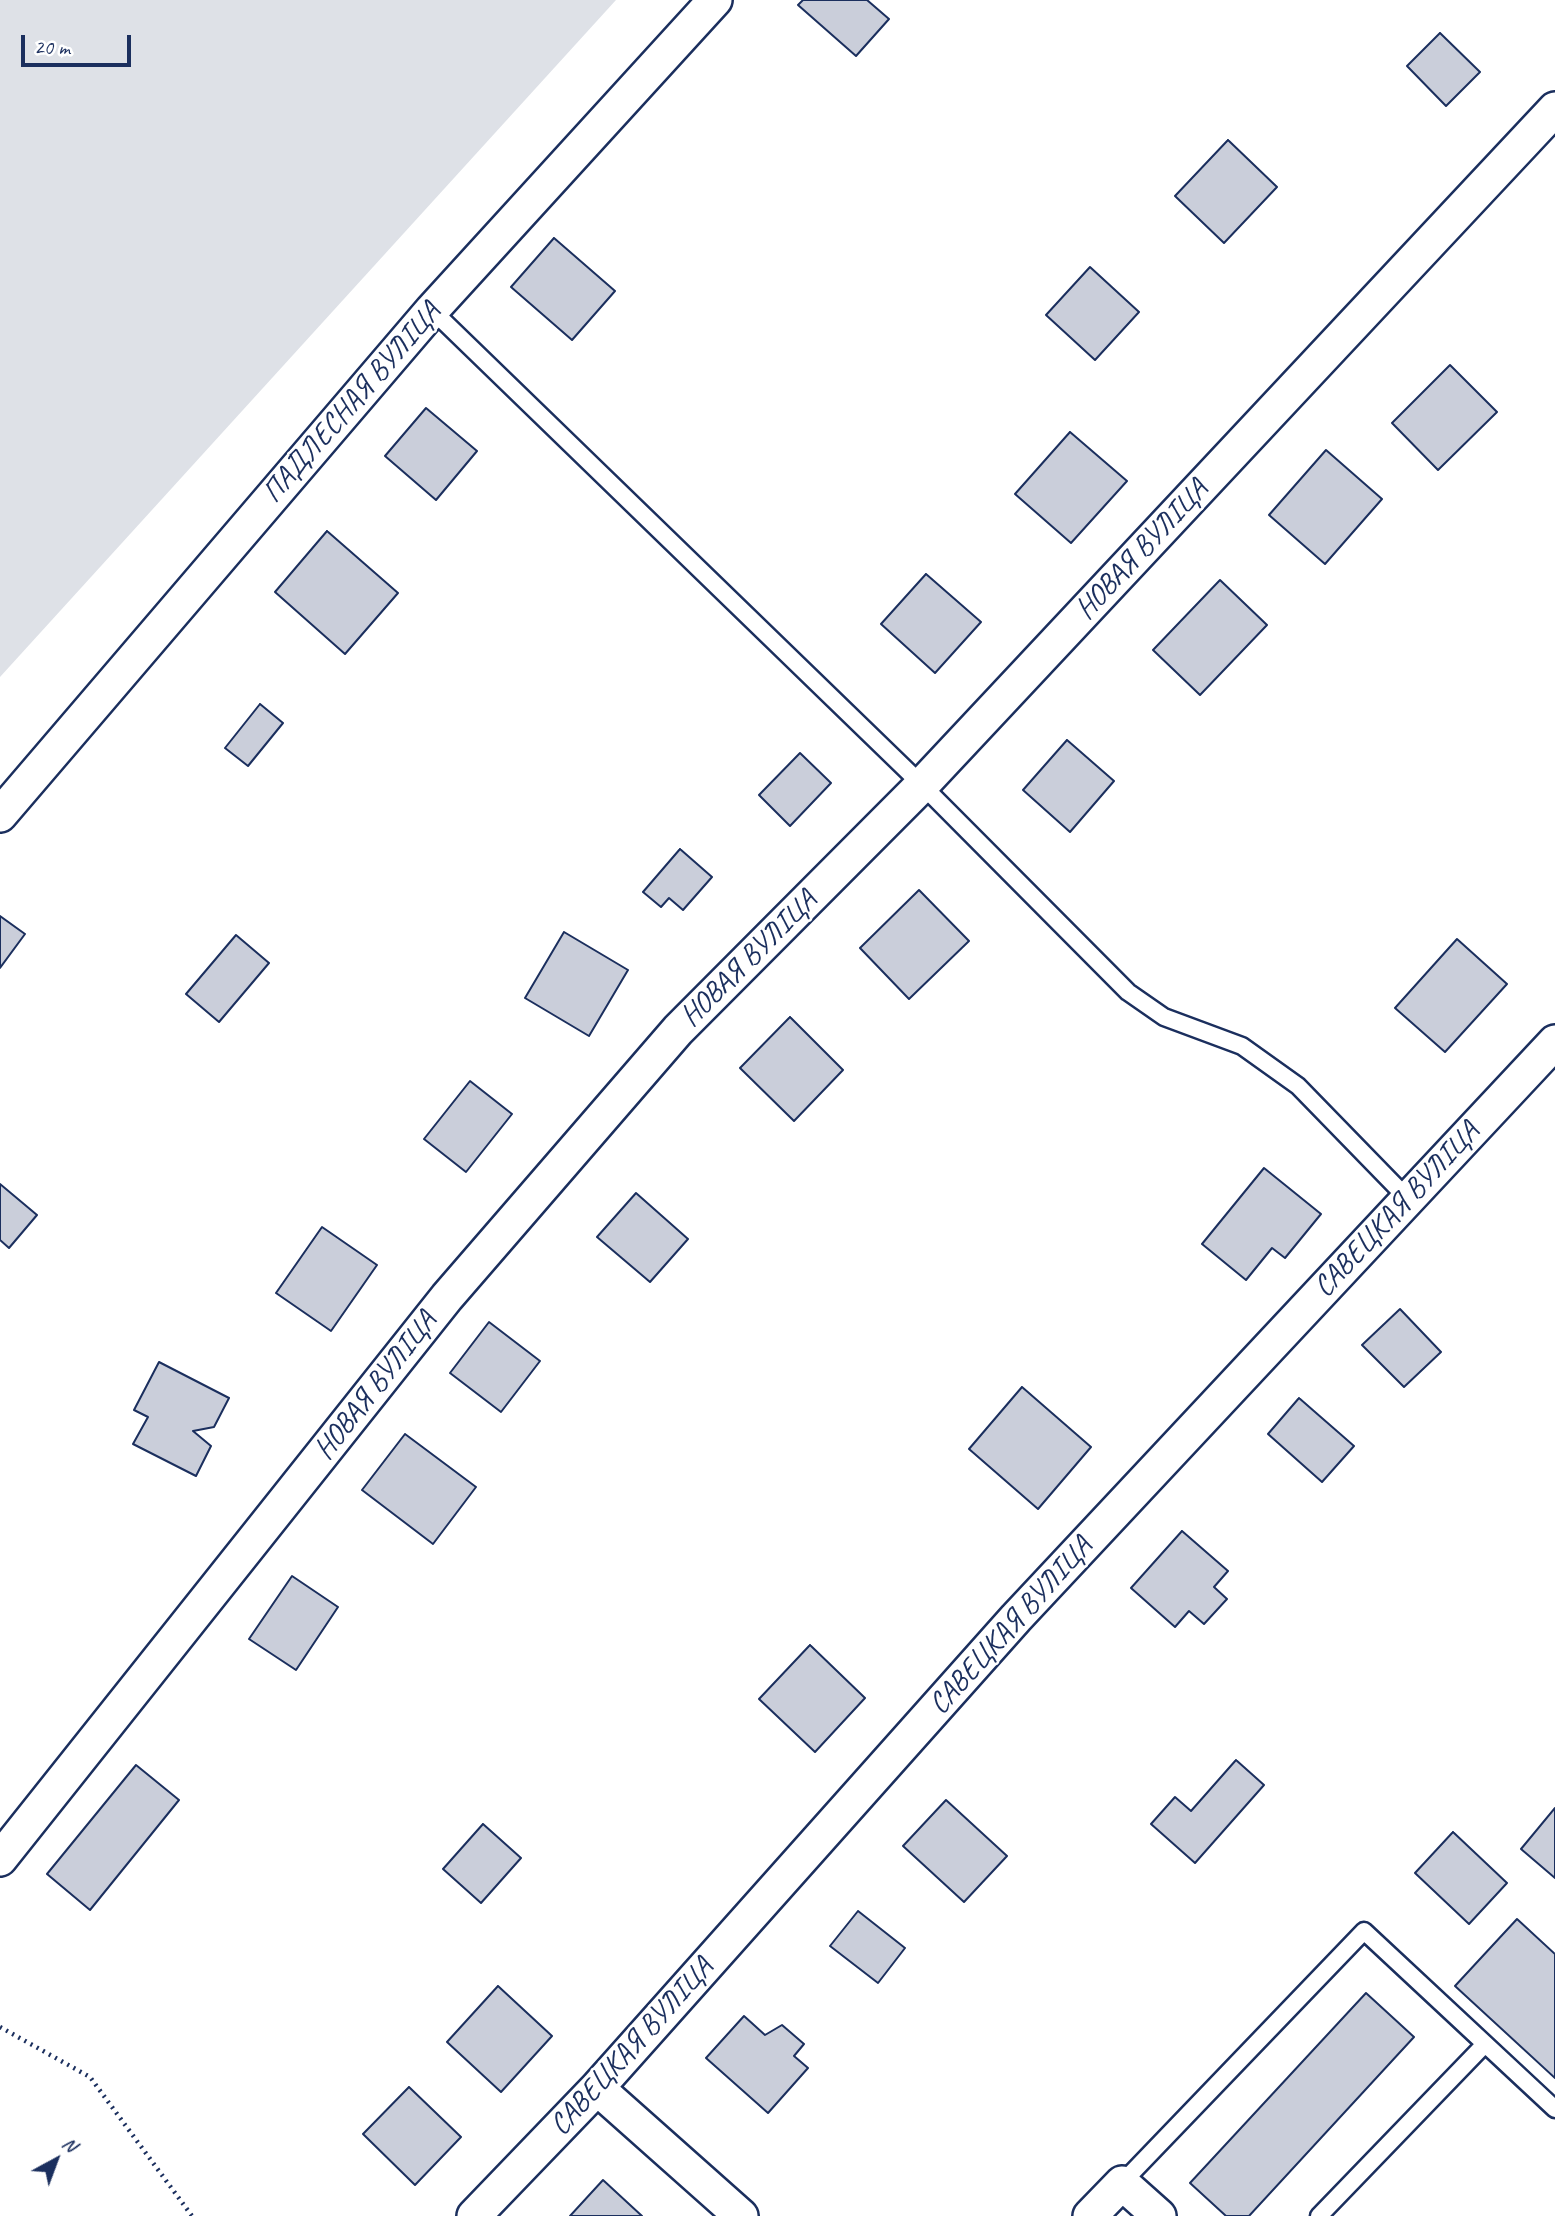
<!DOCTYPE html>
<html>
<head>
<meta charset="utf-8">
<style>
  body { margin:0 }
  #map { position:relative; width:1555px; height:2216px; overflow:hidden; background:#fff; font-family:Caveat,sans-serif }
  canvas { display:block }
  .north { position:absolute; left:21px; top:2125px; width:70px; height:70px; -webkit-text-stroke:5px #fff; paint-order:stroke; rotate:41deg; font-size:19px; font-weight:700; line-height:28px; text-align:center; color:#1b2f5e }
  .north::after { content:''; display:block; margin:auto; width:24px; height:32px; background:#1b2f5e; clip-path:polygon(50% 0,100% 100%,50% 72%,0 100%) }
  .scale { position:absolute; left:21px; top:35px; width:110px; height:32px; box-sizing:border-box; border:4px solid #1b2f5e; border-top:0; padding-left:9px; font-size:21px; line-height:24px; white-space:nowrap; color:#1b2f5e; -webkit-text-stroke:5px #fff; paint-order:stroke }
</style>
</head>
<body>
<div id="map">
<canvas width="1555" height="2216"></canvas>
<div class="north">N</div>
<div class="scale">20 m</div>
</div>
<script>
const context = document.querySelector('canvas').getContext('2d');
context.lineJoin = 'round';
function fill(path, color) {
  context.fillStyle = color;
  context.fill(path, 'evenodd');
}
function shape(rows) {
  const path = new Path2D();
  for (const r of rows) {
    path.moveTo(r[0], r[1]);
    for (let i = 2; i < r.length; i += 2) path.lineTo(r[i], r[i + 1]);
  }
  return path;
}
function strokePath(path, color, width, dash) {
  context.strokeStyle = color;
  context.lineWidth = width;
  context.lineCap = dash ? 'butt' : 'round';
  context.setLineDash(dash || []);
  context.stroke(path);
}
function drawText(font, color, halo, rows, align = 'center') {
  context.font = font + ' Caveat,sans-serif';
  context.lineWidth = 5;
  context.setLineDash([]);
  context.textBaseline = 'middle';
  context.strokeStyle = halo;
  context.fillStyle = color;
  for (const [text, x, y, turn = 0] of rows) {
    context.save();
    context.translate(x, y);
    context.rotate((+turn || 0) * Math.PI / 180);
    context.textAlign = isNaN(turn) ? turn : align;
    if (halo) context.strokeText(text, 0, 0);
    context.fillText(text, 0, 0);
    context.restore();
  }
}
fill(shape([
  [0,0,616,0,0,677]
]), '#dee1e7');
const building = shape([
  [803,0,867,0,889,19,856,56,798,5,803,0],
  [1440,33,1480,72,1446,106,1407,66,1440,33],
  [1228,140,1277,187,1224,243,1175,196,1228,140],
  [554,238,615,291,572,340,511,287,554,238],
  [1090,267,1139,312,1095,360,1046,315,1090,267],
  [1450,365,1497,412,1438,470,1392,423,1450,365],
  [426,408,477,451,436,500,385,456,426,408],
  [1070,432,1127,481,1071,543,1015,494,1070,432],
  [1326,450,1382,499,1325,564,1269,515,1326,450],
  [327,531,398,593,345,654,275,592,327,531],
  [926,574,981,622,935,673,881,624,926,574],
  [1220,580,1267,625,1200,695,1153,650,1220,580],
  [260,704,283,723,248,766,225,748,260,704],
  [1067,740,1114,781,1070,832,1023,790,1067,740],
  [800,753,831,783,790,826,759,795,800,753],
  [680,849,712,877,683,910,669,898,661,907,643,892,680,849],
  [919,890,969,941,909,999,860,948,919,890],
  [0,916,25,934,0,968,0,916],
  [564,932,628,970,589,1036,525,998,564,932],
  [236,935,269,963,219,1022,186,994,236,935],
  [1457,939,1507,984,1445,1052,1395,1008,1457,939],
  [790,1017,843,1070,794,1121,740,1068,790,1017],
  [470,1081,512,1114,466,1172,424,1139,470,1081],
  [1264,1168,1321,1214,1285,1258,1272,1248,1246,1280,1202,1244,1264,1168],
  [0,1184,37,1215,9,1248,0,1240,0,1184],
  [636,1193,688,1239,650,1282,597,1237,636,1193],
  [322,1227,377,1265,331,1331,276,1293,322,1227],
  [1400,1309,1441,1352,1404,1387,1362,1345,1400,1309],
  [489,1322,540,1361,501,1412,450,1373,489,1322],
  [159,1362,229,1398,214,1427,193,1431,211,1446,196,1476,133,1444,148,1417,134,1410,159,1362],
  [1022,1387,1091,1447,1038,1509,969,1449,1022,1387],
  [1299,1398,1354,1446,1322,1482,1268,1434,1299,1398],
  [405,1434,476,1487,433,1544,362,1490,405,1434],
  [1182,1531,1228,1571,1214,1587,1227,1599,1204,1624,1189,1611,1175,1627,1131,1588,1182,1531],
  [292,1576,338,1607,296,1670,249,1639,292,1576],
  [810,1645,865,1698,815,1752,759,1699,810,1645],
  [1236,1760,1264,1785,1195,1863,1151,1824,1175,1797,1191,1811,1236,1760],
  [136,1765,179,1800,90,1910,47,1874,136,1765],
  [946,1800,1007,1856,964,1902,903,1846,946,1800],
  [1555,1808,1555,1878,1521,1849,1555,1808],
  [483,1824,521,1858,481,1903,443,1869,483,1824],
  [1453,1832,1507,1883,1469,1924,1415,1873,1453,1832],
  [858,1911,905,1948,878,1983,830,1946,858,1911],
  [1517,1919,1555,1954,1555,2078,1455,1986,1517,1919],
  [498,1986,552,2036,501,2092,447,2042,498,1986],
  [1366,1993,1414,2037,1249,2216,1226,2216,1190,2183,1366,1993],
  [744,2016,765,2035,782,2025,804,2044,794,2056,808,2068,768,2113,706,2058,744,2016],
  [409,2087,461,2137,415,2185,363,2134,409,2087],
  [603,2180,642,2216,570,2216,603,2180]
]);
fill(building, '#caceda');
strokePath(building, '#1b2f5e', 2);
const service = shape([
  [432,310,922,785,1128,992,1164,1017,1242,1046,1298,1086,1408,1199],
  [1122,2183,1364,1931,1555,2109],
  [1319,2216,1485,2044]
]);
const minor = shape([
  [0,815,432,310,715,0],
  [0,1859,447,1297,678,1030,922,785,1555,109],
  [597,2088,741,2216],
  [474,2216,597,2088,1016,1618,1555,1042],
  [1090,2216,1122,2183,1159,2216]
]);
strokePath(service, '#1b2f5e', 21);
strokePath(minor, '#1b2f5e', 38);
strokePath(shape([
  [0,2027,90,2077,192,2216]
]), '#1b2f5e', 4.5, [2, 5]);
strokePath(service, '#fff', 16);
strokePath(minor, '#fff', 33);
drawText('30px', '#1b2f5e', '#fff', [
  ["ПАДЛЕСНАЯ ВУЛІЦА",352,403,-49],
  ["НОВАЯ ВУЛІЦА",1142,550,-47],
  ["НОВАЯ ВУЛІЦА",749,959,-45],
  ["САВЕЦКАЯ ВУЛІЦА",1397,1210,-47],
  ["НОВАЯ ВУЛІЦА",376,1386,-52],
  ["САВЕЦКАЯ ВУЛІЦА",1011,1626,-48],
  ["САВЕЦКАЯ ВУЛІЦА",632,2047,-48]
]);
</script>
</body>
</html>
